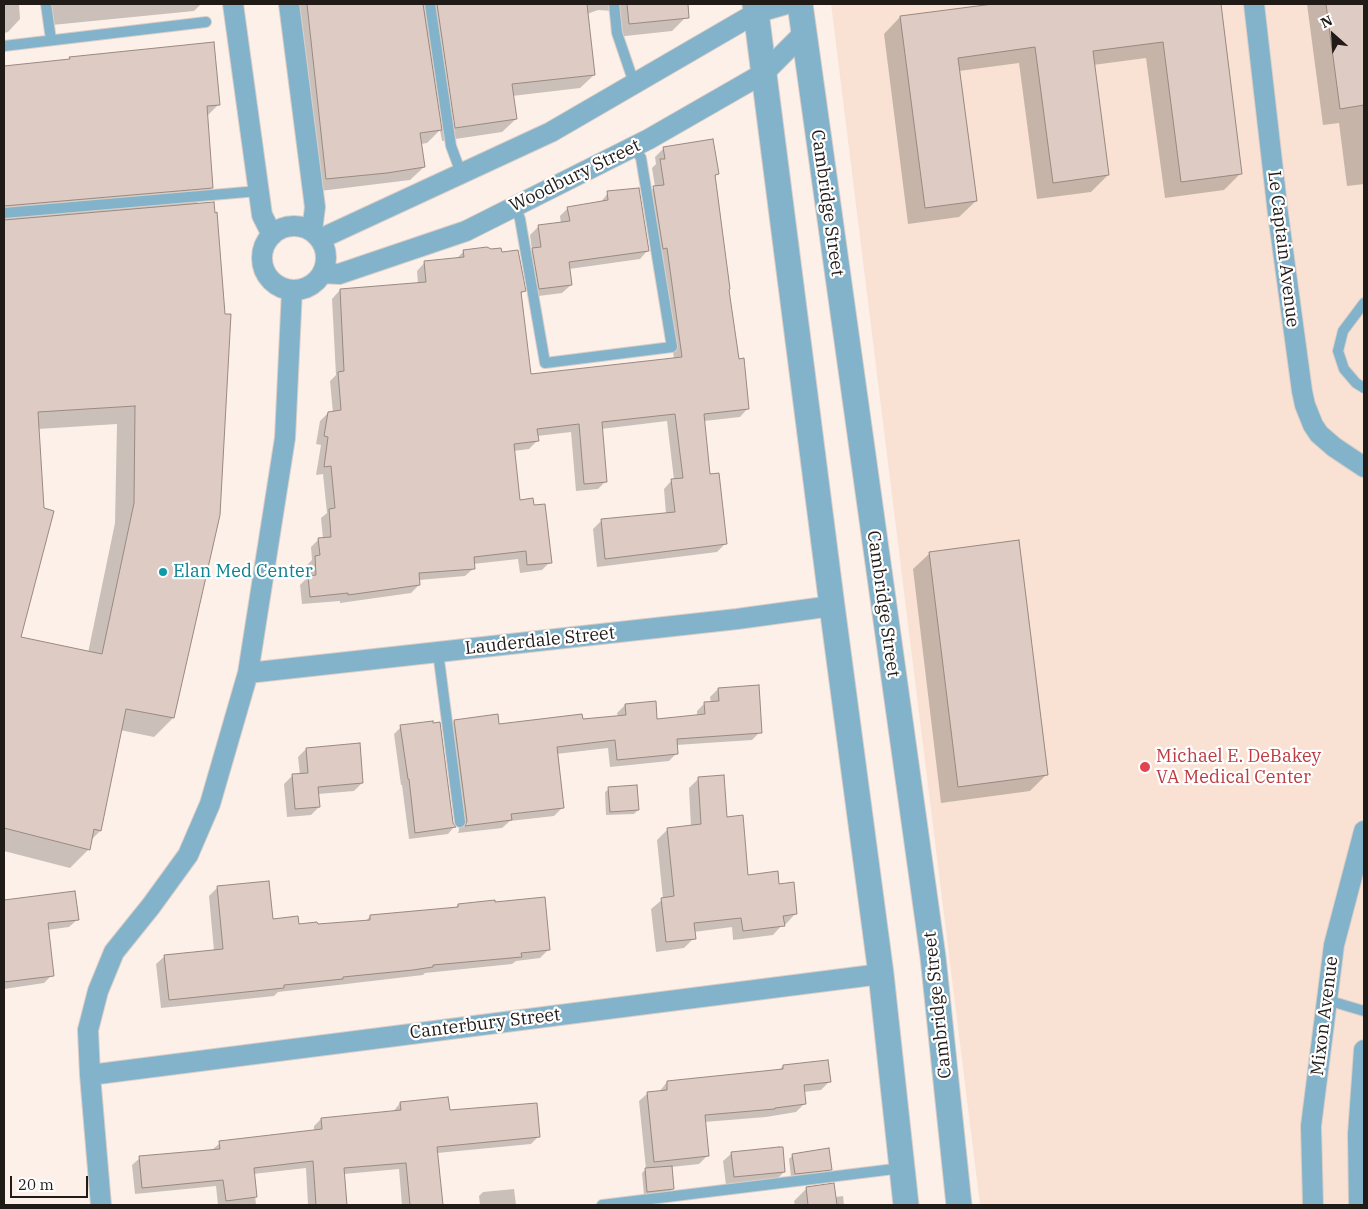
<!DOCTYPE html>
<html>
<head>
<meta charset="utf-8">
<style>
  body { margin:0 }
  #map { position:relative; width:1368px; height:1209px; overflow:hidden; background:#fdf0e8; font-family:"IBM Plex Serif",serif }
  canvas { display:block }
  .frame { position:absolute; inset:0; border:5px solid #211b18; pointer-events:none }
  .north { position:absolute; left:1308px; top:10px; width:50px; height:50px; -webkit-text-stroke:4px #fff; paint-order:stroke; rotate:334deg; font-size:14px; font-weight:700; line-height:20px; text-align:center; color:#211b18 }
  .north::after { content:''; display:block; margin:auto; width:18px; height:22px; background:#211b18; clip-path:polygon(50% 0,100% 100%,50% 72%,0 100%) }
  .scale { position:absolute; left:10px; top:1176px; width:78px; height:22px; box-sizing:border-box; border:2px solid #211b18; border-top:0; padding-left:6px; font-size:15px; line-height:18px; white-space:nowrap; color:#211b18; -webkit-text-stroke:4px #fff; paint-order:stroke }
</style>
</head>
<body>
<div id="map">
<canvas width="1368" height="1209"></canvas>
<div class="frame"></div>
<div class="north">N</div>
<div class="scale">20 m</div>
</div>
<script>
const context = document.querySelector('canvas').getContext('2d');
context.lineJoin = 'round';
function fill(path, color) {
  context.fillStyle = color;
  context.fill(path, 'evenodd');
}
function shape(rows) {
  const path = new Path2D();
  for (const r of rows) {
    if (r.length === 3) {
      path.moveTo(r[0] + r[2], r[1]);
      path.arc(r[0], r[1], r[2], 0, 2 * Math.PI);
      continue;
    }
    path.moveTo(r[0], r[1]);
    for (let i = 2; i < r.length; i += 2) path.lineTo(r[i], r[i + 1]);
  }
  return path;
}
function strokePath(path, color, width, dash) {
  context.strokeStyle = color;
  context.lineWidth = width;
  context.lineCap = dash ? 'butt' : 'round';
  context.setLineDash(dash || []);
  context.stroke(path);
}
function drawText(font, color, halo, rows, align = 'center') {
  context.font = font + ' "IBM Plex Serif",serif';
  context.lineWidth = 4.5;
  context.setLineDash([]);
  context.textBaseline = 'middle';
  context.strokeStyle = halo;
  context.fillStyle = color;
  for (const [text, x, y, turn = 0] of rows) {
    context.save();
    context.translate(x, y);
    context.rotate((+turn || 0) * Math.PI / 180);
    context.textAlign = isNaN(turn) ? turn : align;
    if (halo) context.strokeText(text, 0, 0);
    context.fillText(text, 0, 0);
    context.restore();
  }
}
fill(shape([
  [831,4,1364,4,1364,1205,980,1205]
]), '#f9e2d3');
fill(shape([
  [4,4,19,4,20,19,8,32,4,33],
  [50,4,201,4,194,11,52,25],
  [292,4,684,4,685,18,672,31,616,37,613,11,598,10,587,14,594,75,580,88,512,96,516,119,502,132,442,141,440,130,427,143,421,144,424,167,410,180,312,192],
  [1002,4,1219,4,1241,173,1224,190,1165,198,1146,58,1093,65,1108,175,1091,192,1037,199,1019,63,959,71,976,201,959,217,908,224,884,34,900,17],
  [1307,4,1364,4,1364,184,1347,186,1339,123,1323,125],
  [70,58,219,104,207,116,212,187,195,205,173,718,154,737,120,730,100,831,90,841,89,849,70,868,4,851,4,68,68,61],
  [117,424,115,523,88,653,19,638,42,508,38,429],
  [712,141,717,174,714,178,727,290,738,360,748,408,740,417,704,421,709,475,726,543,717,552,597,567,593,529,601,521,666,514,664,489,672,480,674,480,667,421,601,429,606,481,598,489,576,491,571,432,537,436,537,441,529,449,513,451,519,501,550,562,542,570,520,573,518,559,473,564,474,568,465,576,419,580,419,585,411,593,340,603,340,601,302,604,300,585,308,577,307,565,312,560,311,547,319,539,323,539,321,518,327,513,323,474,316,475,321,445,316,444,320,421,328,413,333,413,330,381,336,375,332,299,340,290,418,284,417,271,425,262,455,260,464,251,524,291,520,295,530,375,674,359,660,256,645,195,655,187,652,168,656,164,655,157,663,149],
  [608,193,648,250,640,259,569,269,571,285,562,293,531,297,524,258,532,250,530,235,539,226,561,224,560,216,568,208,600,203],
  [930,553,1046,775,1030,791,941,803,913,569],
  [718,689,760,732,752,740,676,745,677,753,669,761,610,767,608,748,556,754,562,808,554,816,510,821,502,828,458,833,459,830,446,729,454,721,498,725,581,721,618,717,617,713,625,705,656,720,697,716,697,711,705,703,711,703,710,697],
  [401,727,454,827,448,834,409,839,402,785,401,785,394,734],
  [306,749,362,783,354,791,318,794,319,807,311,815,287,817,284,784,293,775,300,775,298,757],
  [699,778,726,819,747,876,778,885,796,913,786,924,783,924,773,935,733,940,732,927,694,932,694,938,684,948,656,952,651,909,663,899,657,840,667,830,691,827,689,788],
  [609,789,638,810,634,814,606,815,605,792],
  [217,888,272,921,298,926,316,926,366,921,370,916,455,908,458,905,548,950,540,958,516,961,512,964,425,973,423,975,278,992,274,996,161,1008,156,964,165,956,214,951,209,896],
  [74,892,78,919,69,927,47,930,52,975,44,983,4,989,4,901],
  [783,1066,829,1082,821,1090,803,1092,805,1103,796,1112,766,1117,704,1122,708,1155,699,1164,671,1167,672,1189,669,1193,644,1195,642,1173,646,1169,639,1101,648,1093,659,1092,667,1082,778,1071],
  [400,1103,449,1111,539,1136,531,1144,437,1153,441,1205,402,1205,399,1169,344,1174,346,1205,308,1205,306,1168,253,1174,256,1205,218,1205,216,1186,135,1194,132,1165,140,1158,212,1150,220,1143,314,1131,314,1126,321,1119,393,1112],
  [732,1153,784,1172,776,1180,726,1185,723,1161],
  [793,1155,831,1169,827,1173,791,1177,789,1159],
  [807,1188,835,1197,843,1196,844,1205,795,1205,794,1201],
  [514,1189,516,1205,480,1205,479,1196,483,1192]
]), '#0003');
const building = shape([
  [307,4,423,4,442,130,420,133,425,167,387,173,326,179,307,4],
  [437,4,587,4,595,75,512,84,517,119,455,128,437,4],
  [627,4,688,4,689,18,629,24,627,4],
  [993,4,1221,4,1242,174,1181,182,1163,42,1093,51,1109,175,1053,183,1035,47,958,58,977,201,925,208,900,16,993,4],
  [1326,4,1364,4,1364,105,1340,109,1326,4],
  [214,42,220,105,207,106,213,188,4,206,4,66,70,59,69,57,214,42],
  [713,139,719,174,715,175,730,289,729,290,739,359,744,358,749,409,704,414,710,474,719,473,727,544,605,559,601,519,675,512,671,479,683,478,675,414,602,422,607,482,584,484,579,424,537,429,539,441,514,444,520,500,533,498,534,505,545,504,552,563,527,565,526,551,474,557,475,569,419,573,420,585,348,595,348,593,310,597,308,576,316,575,315,556,320,555,318,538,331,537,329,509,335,508,331,466,324,467,328,437,324,436,328,412,341,410,338,372,344,371,340,289,426,282,424,261,464,257,463,250,487,247,491,249,501,248,502,252,518,250,526,291,521,292,531,374,682,357,667,248,663,249,653,186,664,185,660,159,665,159,663,147,713,139],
  [639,188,649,251,569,262,572,285,539,289,532,248,541,247,538,225,570,221,567,207,608,200,607,191,639,188],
  [214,202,215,213,217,212,225,314,231,314,220,515,174,718,126,709,101,831,94,829,90,850,4,828,4,220,214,202],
  [135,406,134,503,102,654,21,637,54,511,44,508,38,412,135,406],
  [1019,540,1048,775,958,787,929,552,1019,540],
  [759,685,762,733,677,739,678,754,617,760,615,740,557,747,564,808,511,814,512,820,465,826,467,821,454,720,498,714,499,724,582,714,583,719,626,715,625,704,656,701,657,719,705,714,704,702,719,701,718,688,759,685],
  [433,721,433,723,440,722,453,823,456,827,415,833,409,779,408,779,400,725,433,721],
  [360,743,363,783,318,787,320,807,295,809,292,774,308,773,306,748,360,743],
  [724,775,727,817,743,815,748,875,778,871,779,884,794,882,797,914,783,916,785,926,743,931,741,918,694,923,696,939,666,942,661,898,674,896,667,828,701,824,698,777,724,775],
  [637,785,639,810,610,812,608,787,637,785],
  [269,881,273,919,298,916,299,924,317,922,318,924,370,920,370,915,458,907,458,904,495,900,495,902,545,897,550,950,521,953,522,957,433,965,433,967,413,970,343,977,343,979,284,985,284,988,169,1000,164,955,223,949,217,886,269,881],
  [75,891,79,920,48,923,54,976,4,982,4,900,75,891],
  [828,1060,831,1082,804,1085,806,1104,775,1108,775,1109,705,1115,709,1156,654,1162,647,1092,667,1090,667,1081,783,1069,783,1065,828,1060],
  [448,1097,450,1110,537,1103,540,1137,437,1147,443,1205,410,1205,406,1163,344,1168,347,1205,316,1205,313,1161,254,1168,257,1197,226,1201,223,1180,142,1188,139,1156,220,1149,219,1141,322,1129,321,1118,401,1110,400,1102,448,1097],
  [779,1147,783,1147,785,1172,734,1177,731,1152,779,1147],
  [829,1148,832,1170,795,1174,792,1154,829,1148],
  [672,1166,674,1189,647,1192,645,1168,672,1166],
  [834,1183,837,1205,808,1205,806,1187,834,1183]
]);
fill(building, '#ddcbc4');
strokePath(building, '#998981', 1);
const service = shape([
  [46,4,51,40],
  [430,4,451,146,461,173],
  [614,4,617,33,634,83],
  [4,46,206,22],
  [515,206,520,219,545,363,672,347,641,158,634,147],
  [4,213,258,191],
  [1364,303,1343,331,1338,351,1344,369,1356,383,1364,388],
  [438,652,460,822],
  [1327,1000,1364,1011],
  [602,1205,902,1168]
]);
const minor = shape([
  [233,4,262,215,272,235],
  [289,4,315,207,312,231],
  [1254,4,1278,214,1302,391,1305,405,1313,425,1319,434,1334,447,1364,467],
  [294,258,32],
  [320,239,551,132,756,13,787,4],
  [323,273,339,274,466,231,649,139,764,73,803,34],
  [248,673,737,619,832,606],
  [90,1075,881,974],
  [101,1205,90,1075,88,1030,98,991,114,952,151,906,188,855,210,804,248,673,285,438,292,290],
  [1313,1205,1311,1126,1334,945,1364,831],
  [1359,1205,1358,1134,1364,1050]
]);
const tertiary = shape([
  [755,4,832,606,881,974,906,1205],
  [800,4,933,957,959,1205]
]);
strokePath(service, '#dacec7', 12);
strokePath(minor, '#dacec7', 22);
strokePath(tertiary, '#dacec7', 27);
strokePath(service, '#82b3ca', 10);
strokePath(minor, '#82b3ca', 20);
strokePath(tertiary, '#82b3ca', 25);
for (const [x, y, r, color] of [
  [163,572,5,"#0f9aa8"],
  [1145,767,6,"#e0444e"]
]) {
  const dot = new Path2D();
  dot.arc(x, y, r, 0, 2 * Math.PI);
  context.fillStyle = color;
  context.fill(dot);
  strokePath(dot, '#fff', 2);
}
drawText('18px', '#211b18', '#fff', [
  ["Woodbury Street",575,176,-26],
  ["Cambridge Street",827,203,82],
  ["Le Captain Avenue",1283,249,83],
  ["Cambridge Street",883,604,82],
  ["Lauderdale Street",540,641,-6],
  ["Cambridge Street",938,1005,-96],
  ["Mixon Avenue",1325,1016,-83],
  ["Canterbury Street",485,1024,-7]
]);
drawText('18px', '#0d838f', '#fff', [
  ["Elan Med Center",173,572]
], 'left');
drawText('18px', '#be3a42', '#fff', [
  ["Michael E. DeBakey",1156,757],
  ["VA Medical Center",1156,778]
], 'left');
</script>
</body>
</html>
